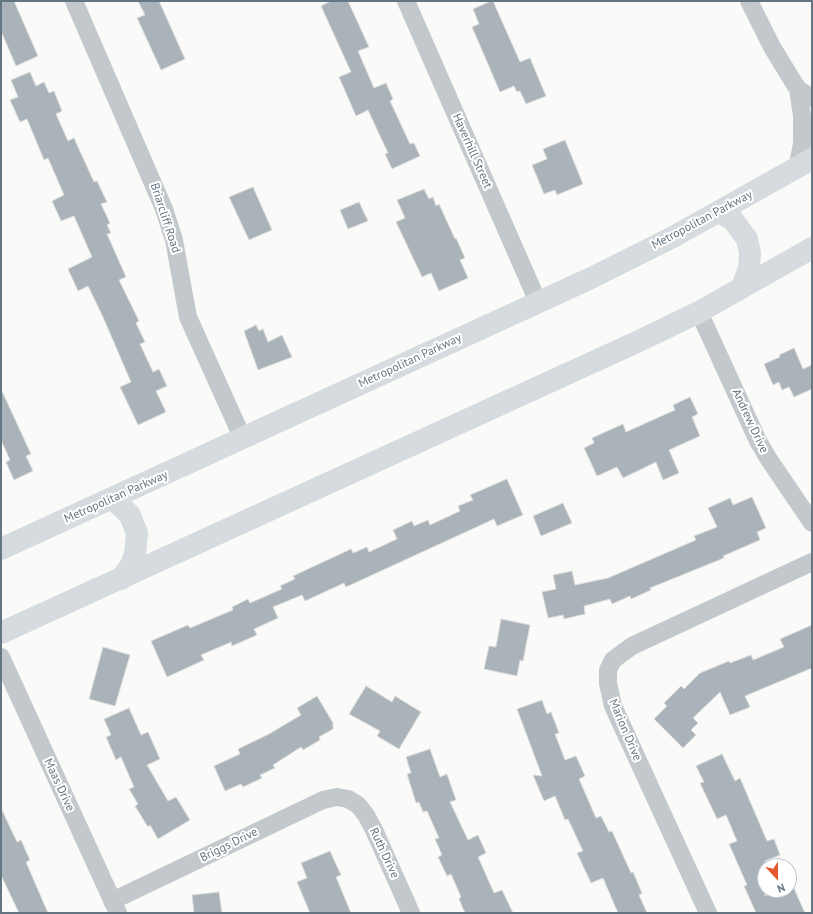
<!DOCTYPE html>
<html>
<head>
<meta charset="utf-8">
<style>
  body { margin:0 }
  #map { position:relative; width:813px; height:914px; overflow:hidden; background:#fafaf8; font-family:"PT Sans",sans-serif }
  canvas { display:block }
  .frame { position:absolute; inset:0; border:2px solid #657683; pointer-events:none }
  .north { position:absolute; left:757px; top:858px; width:40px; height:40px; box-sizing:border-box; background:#fff; border:1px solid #c1c8cd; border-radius:50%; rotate:158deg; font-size:11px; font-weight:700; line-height:16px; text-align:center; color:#657683 }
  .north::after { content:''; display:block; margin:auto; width:14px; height:18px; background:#e4572e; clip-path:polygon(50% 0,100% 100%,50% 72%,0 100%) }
</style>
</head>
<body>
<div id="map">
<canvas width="813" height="914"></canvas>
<div class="frame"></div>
<div class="north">N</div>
</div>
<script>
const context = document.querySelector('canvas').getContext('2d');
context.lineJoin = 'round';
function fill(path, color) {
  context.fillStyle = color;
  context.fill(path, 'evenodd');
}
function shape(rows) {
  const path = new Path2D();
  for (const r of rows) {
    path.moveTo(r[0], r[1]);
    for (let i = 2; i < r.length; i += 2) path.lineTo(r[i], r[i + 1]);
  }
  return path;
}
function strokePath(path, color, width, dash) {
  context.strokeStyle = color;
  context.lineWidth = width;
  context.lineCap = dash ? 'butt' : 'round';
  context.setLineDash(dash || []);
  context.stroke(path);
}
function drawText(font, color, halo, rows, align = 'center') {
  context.font = font + ' "PT Sans",sans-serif';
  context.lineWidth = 4;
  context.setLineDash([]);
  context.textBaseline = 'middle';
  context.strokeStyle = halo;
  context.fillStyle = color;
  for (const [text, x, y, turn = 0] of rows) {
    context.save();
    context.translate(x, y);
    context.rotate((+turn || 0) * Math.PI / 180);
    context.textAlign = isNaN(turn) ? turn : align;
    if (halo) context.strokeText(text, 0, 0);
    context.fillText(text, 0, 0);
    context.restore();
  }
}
const building = shape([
  [1,1,14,1,38,56,16,66,1,31,1,1],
  [138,1,159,1,185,59,161,70,137,18,145,15,138,1],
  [331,1,348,1,369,47,358,51,374,88,386,83,393,99,390,101,410,144,414,143,420,156,392,169,385,154,388,153,368,110,356,116,339,77,351,72,321,6,331,1],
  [491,1,493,1,520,62,530,58,546,96,526,104,520,91,517,92,514,86,500,92,472,27,479,24,473,9,491,1],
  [30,72,36,86,44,82,49,93,54,91,62,111,56,114,68,141,74,138,94,182,97,181,107,202,101,204,110,223,107,225,111,233,107,234,126,277,119,280,139,321,136,323,145,342,140,344,153,372,159,369,167,386,156,391,166,412,138,425,120,387,131,382,103,317,88,286,78,291,68,269,92,257,74,216,61,221,52,201,64,195,48,158,44,160,27,119,20,122,10,100,18,97,11,80,30,72],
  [565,140,583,184,557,195,555,190,544,194,532,165,547,159,543,149,565,140],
  [253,187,272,230,249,240,229,197,253,187],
  [424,189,429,199,433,197,436,206,439,204,455,239,456,238,465,258,460,260,468,278,439,291,431,273,422,277,396,222,405,218,397,200,424,189],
  [359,202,368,221,348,229,340,210,359,202],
  [256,325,259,331,263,329,268,342,282,335,292,357,258,370,244,331,256,325],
  [794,348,803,369,812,365,812,389,794,397,789,387,782,390,779,382,773,385,764,364,780,357,779,355,794,348],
  [1,389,31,454,26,456,33,471,14,480,6,462,10,460,1,440,1,389],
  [690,397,698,414,692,417,700,436,669,450,679,473,663,480,656,462,623,478,617,467,597,476,584,448,594,443,592,438,623,424,626,432,675,410,673,405,690,397],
  [507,479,523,515,497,526,494,519,346,587,344,583,305,601,302,595,273,607,278,618,254,629,257,635,232,646,231,642,201,655,204,660,167,677,151,641,188,625,190,628,233,610,232,607,248,599,250,603,282,589,280,586,295,579,293,576,351,549,353,553,367,547,369,552,397,539,393,530,412,521,414,526,428,520,430,525,460,511,458,506,473,500,470,495,507,479],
  [752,497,766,528,757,532,760,540,723,556,724,558,650,588,651,590,631,599,630,596,612,604,610,599,584,606,585,614,564,619,563,615,548,618,542,592,556,589,553,575,572,571,575,585,608,578,696,540,694,536,717,527,708,508,730,498,733,505,752,497],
  [563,503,572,523,541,536,533,516,563,503],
  [501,619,530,625,523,661,520,660,517,676,484,669,489,646,496,647,501,619],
  [812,625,812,668,745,696,750,707,730,715,720,692,693,718,698,723,691,730,696,735,683,748,654,719,667,706,664,703,681,686,684,689,700,673,729,661,730,663,751,655,753,660,784,647,780,639,812,625],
  [103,647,130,655,115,706,89,699,103,647],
  [366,686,392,702,395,696,421,712,399,749,377,736,380,731,349,714,366,686],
  [317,696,333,723,333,729,319,737,320,740,303,750,301,747,273,765,275,768,260,775,262,778,243,787,241,784,225,791,214,766,240,754,238,749,269,734,301,715,297,708,317,696],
  [542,700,547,714,551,712,559,733,555,734,565,760,576,756,585,776,579,779,596,818,601,816,609,832,612,831,631,873,633,872,642,893,639,895,647,913,618,913,603,878,591,883,577,853,583,851,568,819,565,820,555,796,544,801,533,775,542,776,517,709,542,700],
  [129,708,141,735,148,732,160,759,147,765,168,801,176,797,190,820,158,839,150,825,148,827,135,806,138,804,129,789,134,787,121,757,116,760,106,737,111,735,104,719,129,708],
  [430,749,440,777,447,774,456,800,450,802,468,840,478,835,486,853,478,857,494,893,502,890,513,913,465,913,459,899,461,897,451,874,447,876,438,857,442,855,435,839,439,838,427,811,423,812,419,802,416,803,407,774,411,773,406,757,430,749],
  [722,754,735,781,740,778,767,841,774,839,780,855,765,861,765,896,779,890,789,890,789,886,792,884,805,913,756,913,744,886,747,885,729,844,737,841,726,815,717,819,700,783,704,782,696,766,722,754],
  [1,808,17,842,21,840,30,860,26,862,48,913,19,913,1,875,1,808],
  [330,851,341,875,336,877,351,913,310,913,297,882,307,878,301,863,330,851],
  [219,892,222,913,194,913,192,895,219,892]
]);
fill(building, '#aab3b9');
strokePath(building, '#dcdcda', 1);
strokePath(shape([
  [74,1,164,209,174,240,188,317,243,439],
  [406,1,538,302],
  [749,1,772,47,794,83,798,89,812,98],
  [797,168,802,144,802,116,798,89],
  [699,312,758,441,768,458,812,523],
  [1,657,118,913],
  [112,901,323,800,337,797,348,799,358,805,366,815,374,830,411,913],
  [708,913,613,706,608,683,608,670,613,660,632,646,812,562]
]), '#c3c8cc', 18);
strokePath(shape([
  [719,212,733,220,747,239,750,253,749,268,742,287],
  [113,499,130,515,137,533,135,554,131,565,121,579],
  [1,549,589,279,673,237,812,159],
  [1,633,639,341,699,312,812,248]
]), '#d6dbdf', 22);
drawText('12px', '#657683', '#fff', [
  ["Haverhill Street",472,151,66],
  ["Briarcliff Road",165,218,72],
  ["Metropolitan Parkway",702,220,-28],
  ["Metropolitan Parkway",410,361,-25],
  ["Andrew Drive",750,421,65],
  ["Metropolitan Parkway",116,497,-24],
  ["Marion Drive",625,730,67],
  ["Maas Drive",59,785,65],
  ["Briggs Drive",229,845,-26],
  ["Ruth Drive",384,853,65]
]);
</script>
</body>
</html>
